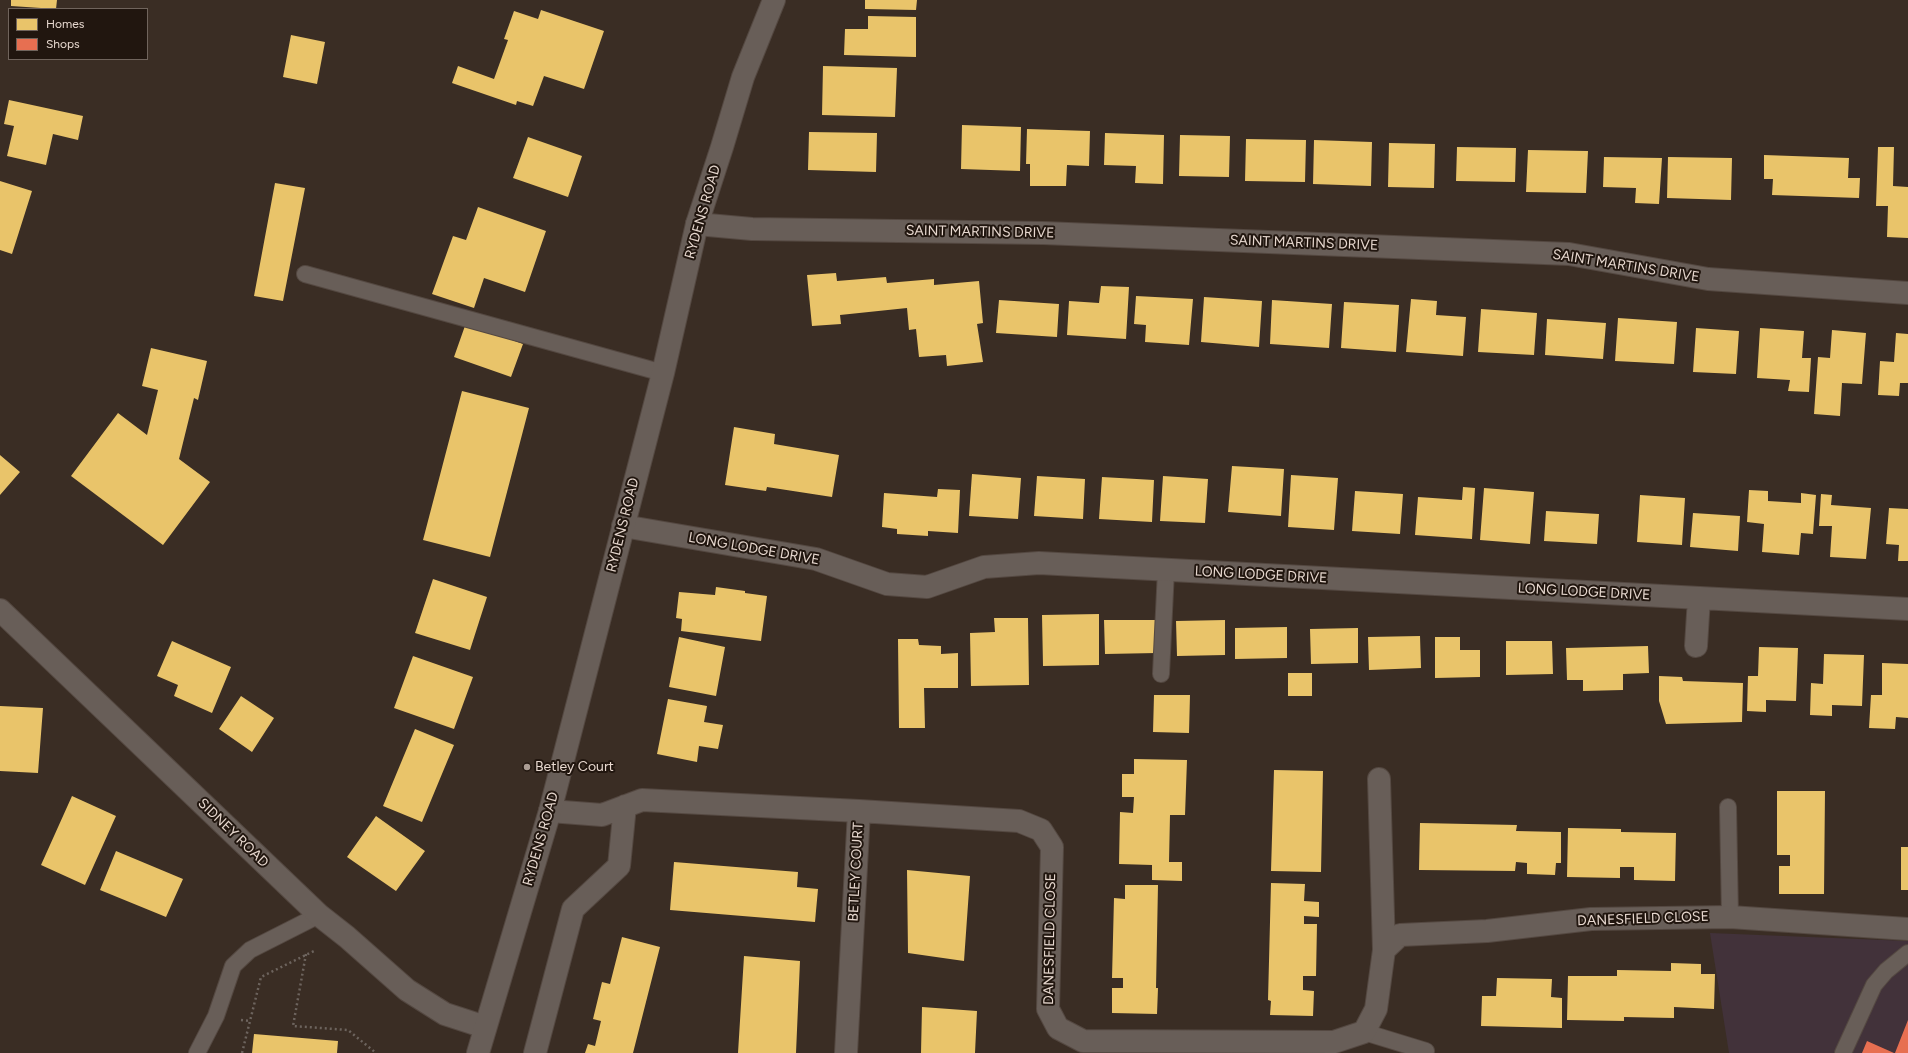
<!DOCTYPE html>
<html>
<head>
<meta charset="utf-8">
<style>
  body { margin:0 }
  #map { position:relative; width:1908px; height:1053px; overflow:hidden; background:#3a2d24; font-family:Figtree,sans-serif }
  canvas { display:block }
  .legend { position:absolute; left:8px; top:8px; width:140px; height:52px; box-sizing:border-box; background:#21160f; border:1px solid #70645c; margin:0; padding:5px 7px; list-style:none; font-size:12px; color:#e7d8cf }
  .legend li { display:flex; align-items:center; gap:8px; height:20px }
  .legend b { width:20px; border:1px solid #70645c }
</style>
</head>
<body>
<div id="map">
<canvas width="1908" height="1053"></canvas>
<ul class="legend">
<li><b style="height:11px;background:#e9c46a"></b>Homes</li>
<li><b style="height:11px;background:#e76f51"></b>Shops</li>
</ul>
</div>
<script>
const context = document.querySelector('canvas').getContext('2d');
context.lineJoin = 'round';
function fill(path, color) {
  context.fillStyle = color;
  context.fill(path, 'evenodd');
}
function shape(rows) {
  const path = new Path2D();
  for (const r of rows) {
    path.moveTo(r[0], r[1]);
    for (let i = 2; i < r.length; i += 2) path.lineTo(r[i], r[i + 1]);
  }
  return path;
}
function strokePath(path, color, width, dash) {
  context.strokeStyle = color;
  context.lineWidth = width;
  context.lineCap = dash ? 'butt' : 'round';
  context.setLineDash(dash || []);
  context.stroke(path);
}
function drawText(font, color, halo, rows, align = 'center') {
  context.font = font + ' Figtree,sans-serif';
  context.lineWidth = 4;
  context.setLineDash([]);
  context.textBaseline = 'middle';
  context.strokeStyle = halo;
  context.fillStyle = color;
  for (const [text, x, y, turn = 0] of rows) {
    context.save();
    context.translate(x, y);
    context.rotate((+turn || 0) * Math.PI / 180);
    context.textAlign = isNaN(turn) ? turn : align;
    if (halo) context.strokeText(text, 0, 0);
    context.fillText(text, 0, 0);
    context.restore();
  }
}
fill(shape([
  [1710,933,1908,941,1908,1053,1729,1053]
]), '#42323a');
fill(shape([
  [11,0,57,0,56,9,11,6],
  [865,0,917,0,916,10,865,9],
  [541,10,604,31,584,89,544,76,533,106,517,101,516,105,452,83,458,66,494,79,508,40,504,39,514,11,538,19],
  [868,16,916,17,916,57,844,55,845,29,868,29],
  [291,35,325,42,317,84,283,77],
  [823,66,897,68,895,117,822,115],
  [9,100,83,116,78,140,53,134,46,165,7,156,14,126,4,124],
  [962,125,1021,127,1020,171,961,169],
  [1027,129,1090,131,1089,166,1067,165,1066,186,1030,186,1030,164,1026,164],
  [809,132,877,133,876,172,808,170],
  [1105,133,1164,135,1163,184,1135,183,1136,166,1104,165],
  [1180,135,1230,136,1229,177,1179,176],
  [528,137,582,156,568,197,513,178],
  [1246,139,1306,140,1305,182,1245,181],
  [1314,140,1372,142,1371,186,1313,184],
  [1389,143,1435,144,1434,188,1388,187],
  [1457,147,1516,148,1515,182,1456,181],
  [1878,147,1894,147,1893,186,1908,187,1908,238,1887,237,1888,206,1876,206],
  [1528,150,1588,151,1586,193,1526,192],
  [1764,155,1849,158,1848,178,1860,178,1859,198,1772,195,1773,179,1764,179],
  [1604,157,1662,158,1659,204,1635,203,1636,188,1603,187],
  [1668,157,1732,158,1731,200,1667,198],
  [0,181,32,191,12,254,0,250],
  [275,183,305,188,283,301,254,296],
  [478,207,546,231,525,292,484,278,474,308,432,294,453,236,466,240],
  [836,273,837,281,886,277,887,283,934,279,934,285,979,281,983,323,977,324,983,362,947,366,946,355,919,357,916,329,909,330,907,308,840,315,841,324,812,326,807,275],
  [1101,286,1129,287,1126,339,1067,335,1069,301,1099,303],
  [1136,296,1193,299,1189,345,1145,342,1146,325,1134,324],
  [1204,297,1262,301,1259,347,1201,342],
  [1411,299,1437,301,1436,315,1466,317,1463,356,1406,352],
  [999,300,1059,304,1057,337,996,333],
  [1272,300,1332,304,1329,348,1270,344],
  [1344,302,1399,305,1396,352,1341,348],
  [1481,309,1537,313,1534,355,1478,352],
  [1618,318,1677,322,1674,364,1615,361],
  [1547,319,1606,323,1603,359,1545,355],
  [466,323,523,344,511,377,454,357],
  [1696,328,1739,331,1736,374,1693,372],
  [1760,328,1804,331,1802,358,1811,358,1809,392,1788,391,1790,380,1757,378],
  [1832,330,1866,333,1862,384,1842,383,1840,416,1814,414,1818,357,1830,358],
  [1896,333,1908,334,1908,383,1900,383,1899,396,1878,395,1880,361,1894,362],
  [151,348,207,361,198,400,194,398,179,459,210,482,163,545,71,476,118,413,147,435,158,390,142,386],
  [462,391,529,408,490,557,423,540],
  [734,427,775,434,774,444,839,455,832,497,767,487,766,491,725,485],
  [0,455,20,472,0,495],
  [1232,466,1284,469,1281,516,1228,512],
  [972,474,1021,478,1018,519,969,516],
  [1291,475,1338,478,1334,530,1288,527],
  [1037,476,1085,479,1083,519,1034,516],
  [1163,476,1208,479,1205,523,1160,521],
  [1102,477,1154,480,1152,522,1099,519],
  [1463,487,1475,488,1472,539,1415,535,1418,497,1462,500],
  [1484,488,1534,492,1530,544,1480,540],
  [938,489,960,490,958,533,928,531,928,536,897,534,897,529,882,527,884,493,937,497],
  [1749,490,1768,491,1768,501,1801,503,1801,493,1816,495,1813,534,1801,533,1799,555,1762,552,1764,524,1747,522],
  [1355,491,1403,494,1400,534,1352,531],
  [1821,494,1832,495,1831,505,1871,508,1866,559,1830,557,1832,526,1819,526],
  [1640,495,1685,498,1682,545,1637,542],
  [1889,508,1908,509,1908,561,1898,561,1899,545,1886,544],
  [1546,511,1599,514,1597,544,1544,541],
  [1693,513,1740,516,1738,551,1690,547],
  [433,579,487,597,470,650,415,633],
  [716,587,745,591,745,593,767,596,761,641,681,631,682,619,676,618,679,592,715,595],
  [1099,614,1099,665,1043,666,1042,615],
  [994,618,1028,618,1029,685,971,686,970,633,995,632],
  [1104,620,1157,620,1157,653,1105,654],
  [1225,620,1225,655,1177,656,1176,621],
  [1287,627,1287,658,1235,659,1235,628],
  [1358,628,1358,663,1311,664,1310,629],
  [1420,636,1421,668,1369,670,1368,637],
  [679,637,725,647,716,696,669,687],
  [1435,637,1460,637,1460,650,1480,650,1480,677,1435,678],
  [898,639,918,639,919,645,941,646,941,654,958,653,958,688,924,688,925,728,899,728],
  [172,641,231,667,212,713,174,696,178,685,157,676],
  [1506,641,1552,641,1553,674,1506,675],
  [1648,646,1649,673,1623,674,1623,690,1583,691,1583,680,1567,680,1566,648],
  [1759,647,1798,648,1796,701,1766,700,1766,712,1747,711,1748,676,1758,676],
  [1824,654,1864,655,1862,706,1832,705,1832,716,1810,715,1811,683,1823,684],
  [413,656,473,677,454,729,394,708],
  [1882,663,1908,664,1908,718,1896,717,1895,729,1869,728,1871,695,1882,695],
  [1288,673,1312,673,1312,696,1288,696],
  [1659,676,1682,677,1683,681,1743,683,1742,722,1666,724,1659,701],
  [1154,695,1190,695,1189,733,1153,732],
  [241,696,274,718,252,752,219,729],
  [668,699,707,706,704,722,723,725,718,749,699,746,697,762,657,754],
  [0,706,43,708,38,773,0,771],
  [415,729,454,745,422,822,383,806],
  [1134,759,1187,760,1185,815,1170,815,1169,862,1182,862,1182,881,1152,880,1152,865,1119,864,1120,812,1133,813,1134,797,1122,797,1122,774,1134,774],
  [1274,770,1323,771,1321,872,1271,871],
  [1777,791,1825,791,1824,894,1779,894,1779,866,1790,866,1790,855,1777,855],
  [72,796,116,816,85,885,41,865],
  [376,816,425,851,396,891,347,857],
  [1420,823,1517,825,1516,831,1561,832,1561,863,1556,863,1555,875,1527,874,1527,863,1516,862,1515,871,1419,870],
  [1568,828,1621,829,1621,832,1676,833,1675,881,1634,880,1634,867,1620,867,1620,878,1567,877],
  [1901,847,1908,847,1908,890,1901,890],
  [116,851,183,879,166,917,100,890],
  [674,862,798,872,797,887,818,889,815,922,670,910],
  [907,870,970,876,964,961,908,953],
  [1271,883,1305,884,1304,901,1319,902,1319,917,1304,916,1304,924,1317,924,1316,976,1303,976,1303,990,1314,991,1313,1016,1270,1015,1271,1001,1268,1000],
  [1125,885,1158,885,1156,988,1158,988,1157,1014,1112,1013,1112,988,1123,988,1123,978,1112,978,1114,898,1125,899],
  [622,937,660,947,633,1053,585,1053,588,1044,595,1046,601,1021,593,1019,602,982,610,984],
  [744,956,800,961,796,1053,738,1053],
  [1671,963,1701,964,1701,974,1715,974,1714,1009,1674,1007,1674,1018,1624,1017,1624,1021,1567,1020,1568,976,1617,976,1617,970,1671,971],
  [1497,978,1552,979,1551,997,1562,998,1562,1028,1481,1026,1482,996,1496,996],
  [922,1007,977,1011,975,1053,921,1053],
  [254,1034,338,1041,337,1053,252,1053]
]), '#e9c46a');
fill(shape([
  [1908,1020,1908,1053,1895,1053],
  [1867,1041,1894,1053,1862,1053]
]), '#e76f51');
const service = shape([
  [305,274,663,373],
  [1161,674,1166,570],
  [1728,807,1730,917],
  [1364,1032,1426,1051],
  [197,1053,216,1016,233,966,250,950,319,915],
  [1843,1053,1874,985,1886,971,1908,953]
]);
const minor = shape([
  [697,224,752,229,1043,233,1569,254,1708,279,1908,293],
  [623,526,816,559,887,584,927,587,984,567,1039,563,1908,609],
  [0,610,319,915,347,937,407,990,445,1014,485,1027],
  [1696,646,1699,598],
  [1379,779,1384,950],
  [550,811,602,815,642,800,859,811,846,1053],
  [859,811,1019,821,1041,830,1052,847,1048,1009,1058,1028,1083,1041,1334,1042,1364,1032,1376,1009,1384,950,1400,935,1487,931,1591,919,1730,917,1908,929],
  [535,1053,573,909,619,866,625,806]
]);
const tertiary = shape([
  [478,1053,550,811,663,373,697,224,722,147,743,77,774,0]
]);
strokePath(service, '#544841', 18);
strokePath(minor, '#544841', 24);
strokePath(tertiary, '#544841', 24);
strokePath(shape([
  [306,954,293,1026,348,1030,376,1053],
  [241,1020,250,1021],
  [242,1053,261,977,316,950]
]), '#6d645e', 2.5, [2, 3]);
strokePath(service, '#685e58', 16);
strokePath(minor, '#685e58', 22);
strokePath(tertiary, '#685e58', 22);
for (const [x, y, r, color] of [
  [527,767,4,"#aa9c93"]
]) {
  const dot = new Path2D();
  dot.arc(x, y, r, 0, 2 * Math.PI);
  context.fillStyle = color;
  context.fill(dot);
  strokePath(dot, '#21160f', 1.5);
}
drawText('14px', '#e7d8cf', '#21160f', [
  ["RYDENS ROAD",703,212,-74],
  ["SAINT MARTINS DRIVE",980,232,1],
  ["SAINT MARTINS DRIVE",1304,243,2],
  ["SAINT MARTINS DRIVE",1626,266,9],
  ["RYDENS ROAD",623,525,-76],
  ["LONG LODGE DRIVE",754,549,10],
  ["LONG LODGE DRIVE",1261,575,3],
  ["LONG LODGE DRIVE",1584,592,3],
  ["SIDNEY ROAD",233,833,44],
  ["RYDENS ROAD",541,839,-74],
  ["BETLEY COURT",856,872,-87],
  ["DANESFIELD CLOSE",1643,919,-2],
  ["DANESFIELD CLOSE",1050,939,-89]
]);
drawText('14px', '#e7d8cf', '#21160f', [
  ["Betley Court",535,767]
], 'left');
</script>
</body>
</html>
